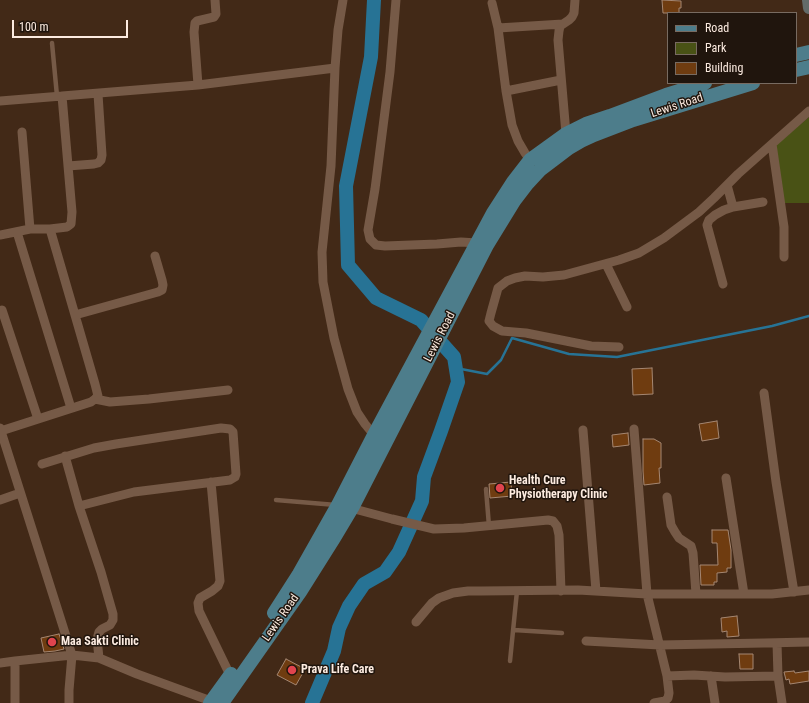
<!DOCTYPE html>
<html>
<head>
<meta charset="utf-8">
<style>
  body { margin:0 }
  #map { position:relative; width:809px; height:703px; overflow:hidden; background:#422917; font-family:"Roboto Condensed",sans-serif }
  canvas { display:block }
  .legend { position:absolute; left:667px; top:12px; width:130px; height:72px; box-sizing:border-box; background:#20150d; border:1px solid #786b61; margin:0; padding:5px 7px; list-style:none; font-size:12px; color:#fcebe0 }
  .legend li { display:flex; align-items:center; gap:8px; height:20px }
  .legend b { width:20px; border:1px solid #786b61 }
  .scale { position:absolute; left:12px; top:20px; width:116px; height:18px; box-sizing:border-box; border:2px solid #fcebe0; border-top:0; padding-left:5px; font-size:12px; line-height:14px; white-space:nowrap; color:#fcebe0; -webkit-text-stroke:3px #20150d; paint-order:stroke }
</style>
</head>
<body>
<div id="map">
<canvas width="809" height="703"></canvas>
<ul class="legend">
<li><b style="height:5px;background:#4d7d8b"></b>Road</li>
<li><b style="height:11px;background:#495215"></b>Park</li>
<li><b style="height:11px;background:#6f3c10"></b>Building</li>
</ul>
<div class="scale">100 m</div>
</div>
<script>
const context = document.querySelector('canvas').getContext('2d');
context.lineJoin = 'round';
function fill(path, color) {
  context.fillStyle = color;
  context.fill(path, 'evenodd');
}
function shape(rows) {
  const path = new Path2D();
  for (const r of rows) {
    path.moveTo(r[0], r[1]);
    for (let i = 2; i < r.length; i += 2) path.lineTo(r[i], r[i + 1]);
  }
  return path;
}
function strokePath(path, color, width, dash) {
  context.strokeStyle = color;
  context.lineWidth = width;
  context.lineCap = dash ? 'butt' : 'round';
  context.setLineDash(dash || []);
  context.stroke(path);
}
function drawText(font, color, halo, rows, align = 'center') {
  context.font = font + ' "Roboto Condensed",sans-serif';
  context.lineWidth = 3;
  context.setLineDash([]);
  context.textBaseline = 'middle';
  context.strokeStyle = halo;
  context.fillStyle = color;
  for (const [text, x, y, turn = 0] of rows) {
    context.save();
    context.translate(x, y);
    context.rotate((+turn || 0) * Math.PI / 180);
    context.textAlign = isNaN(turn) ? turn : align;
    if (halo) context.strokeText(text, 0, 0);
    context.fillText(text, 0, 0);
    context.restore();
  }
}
fill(shape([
  [809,117,809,203,784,203,776,145]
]), '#495215');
strokePath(shape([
  [456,368,487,374,501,360,512,338,569,354,617,357,772,326,809,316]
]), '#277395', 2.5);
strokePath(shape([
  [312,703,334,651,339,628,349,606,364,584,385,572,399,552,422,501,424,477,441,431,458,382,454,357,421,320,376,298,348,265,346,186,371,57,374,0]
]), '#277395', 14);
const building = shape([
  [662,0,681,1,681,8,679,8,679,13,663,13,662,0],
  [652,368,653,394,633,395,632,369,652,368],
  [717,421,719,438,702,441,699,424,717,421],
  [628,433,629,445,613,447,612,435,628,433],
  [643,439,654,439,661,443,661,468,659,468,660,483,644,485,643,471,643,439],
  [511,482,512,496,490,498,489,484,511,482],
  [712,530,728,530,731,550,731,568,727,568,727,572,717,573,717,582,714,582,714,585,701,585,700,565,718,565,717,543,712,543,712,530],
  [737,616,739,636,727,637,727,631,722,632,721,618,737,616],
  [59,634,64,649,55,651,44,652,41,638,59,634],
  [739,654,753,654,753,669,740,669,739,654],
  [286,659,305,669,296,685,277,675,286,659],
  [794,671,795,673,809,671,809,681,790,684,789,679,786,680,784,672,794,671]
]);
fill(building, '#6f3c10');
strokePath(building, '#a58772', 1);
strokePath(shape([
  [52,43,57,96],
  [486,489,489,526],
  [276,500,336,505],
  [514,630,562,633],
  [510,661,517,591]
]), '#765a47', 4.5);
strokePath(shape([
  [343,0,338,30,335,68,331,166,322,252,323,282,334,338,348,389,357,412,365,424,374,435],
  [396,0,390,72,375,189,368,230,370,239,376,245,385,246,437,244,461,242,477,243],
  [492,3,498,28,506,91,512,125,518,141,525,153,530,160],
  [498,28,563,24],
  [198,85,194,32,195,23,197,21,214,17,216,14,215,0],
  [506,91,561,80],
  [0,101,198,85,335,68],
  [22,132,30,229],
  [566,134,558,40,559,31,560,26,569,20,572,17,574,13,575,0],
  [772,144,784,227,784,257],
  [68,166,94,164,98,163,101,160,102,155,98,94],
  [733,207,763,202],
  [17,232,71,408],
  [0,235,30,229,50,229,67,227,71,224,72,212,62,96],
  [606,264,627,307],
  [723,284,707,225,709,220,715,215,724,210,733,207,727,185],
  [2,310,38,419],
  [75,315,158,292,162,290,163,285,162,280,155,256],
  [619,347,591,346,526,333,502,331,493,326,489,321,491,313,498,288,507,281,515,278,525,276,543,277,564,275,619,260,639,253,664,238,699,212,714,198,738,174,809,111],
  [764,393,776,482,794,592],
  [95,399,110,402,149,399,228,390],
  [0,428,72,655,69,690,69,703],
  [634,429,647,594,667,676,669,693,668,698,665,701,654,703],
  [583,430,596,591],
  [1,431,91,402,95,399,98,396,95,384,75,315,50,229],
  [65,456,79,506,101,572,113,614,113,620,110,625,102,629,99,632,97,639,99,658],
  [42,464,94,448,116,444,221,428,230,429,233,432,236,474,235,477,230,480,134,492,79,506],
  [726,478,744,594],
  [211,482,220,581,218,586,212,591,200,598,198,603,199,611,230,675],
  [667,497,671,525,675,532,679,538,691,546,693,553,696,594],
  [0,500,20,493],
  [347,507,392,519,434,529,464,528,548,520,553,521,557,526,559,535,561,591],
  [416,622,432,603,439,598,453,593,468,591,481,591,578,590,647,594,772,594,809,590],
  [586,641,660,645,764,643,809,642],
  [777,643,778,676,782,703],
  [15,661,15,703],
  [0,663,15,661,72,655,99,658,137,674,211,701],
  [667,676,694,675,725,677,778,676],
  [711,676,715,703]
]), '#765a47', 9);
strokePath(shape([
  [808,0,809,8]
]), '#626b69', 12);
strokePath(shape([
  [796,55,809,52],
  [796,70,809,67],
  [274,613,299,574,338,505,374,435,493,213,513,182,530,160,566,134,586,124,610,116,666,95,705,83],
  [210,703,231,674],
  [222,703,300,592,334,538,352,508,487,245,514,201,527,184,540,170,569,148,581,141,594,135,633,120,753,83]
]), '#4d7d8b', 14);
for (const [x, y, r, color] of [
  [500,488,5,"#e0444e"],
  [52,642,5,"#e0444e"],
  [292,670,5,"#e0444e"]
]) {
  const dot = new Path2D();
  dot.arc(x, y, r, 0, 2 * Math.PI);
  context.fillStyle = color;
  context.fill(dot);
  strokePath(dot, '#20150d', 1.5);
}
drawText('12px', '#fcebe0', '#20150d', [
  ["Lewis Road",677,106,-18],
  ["Lewis Road",440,337,-63],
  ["Lewis Road",281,618,-55]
]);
drawText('bold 12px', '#fcebe0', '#20150d', [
  ["Health Cure",509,481],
  ["Physiotherapy Clinic",509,495],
  ["Maa Sakti Clinic",61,642],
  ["Prava Life Care",301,670]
], 'left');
</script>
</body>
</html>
